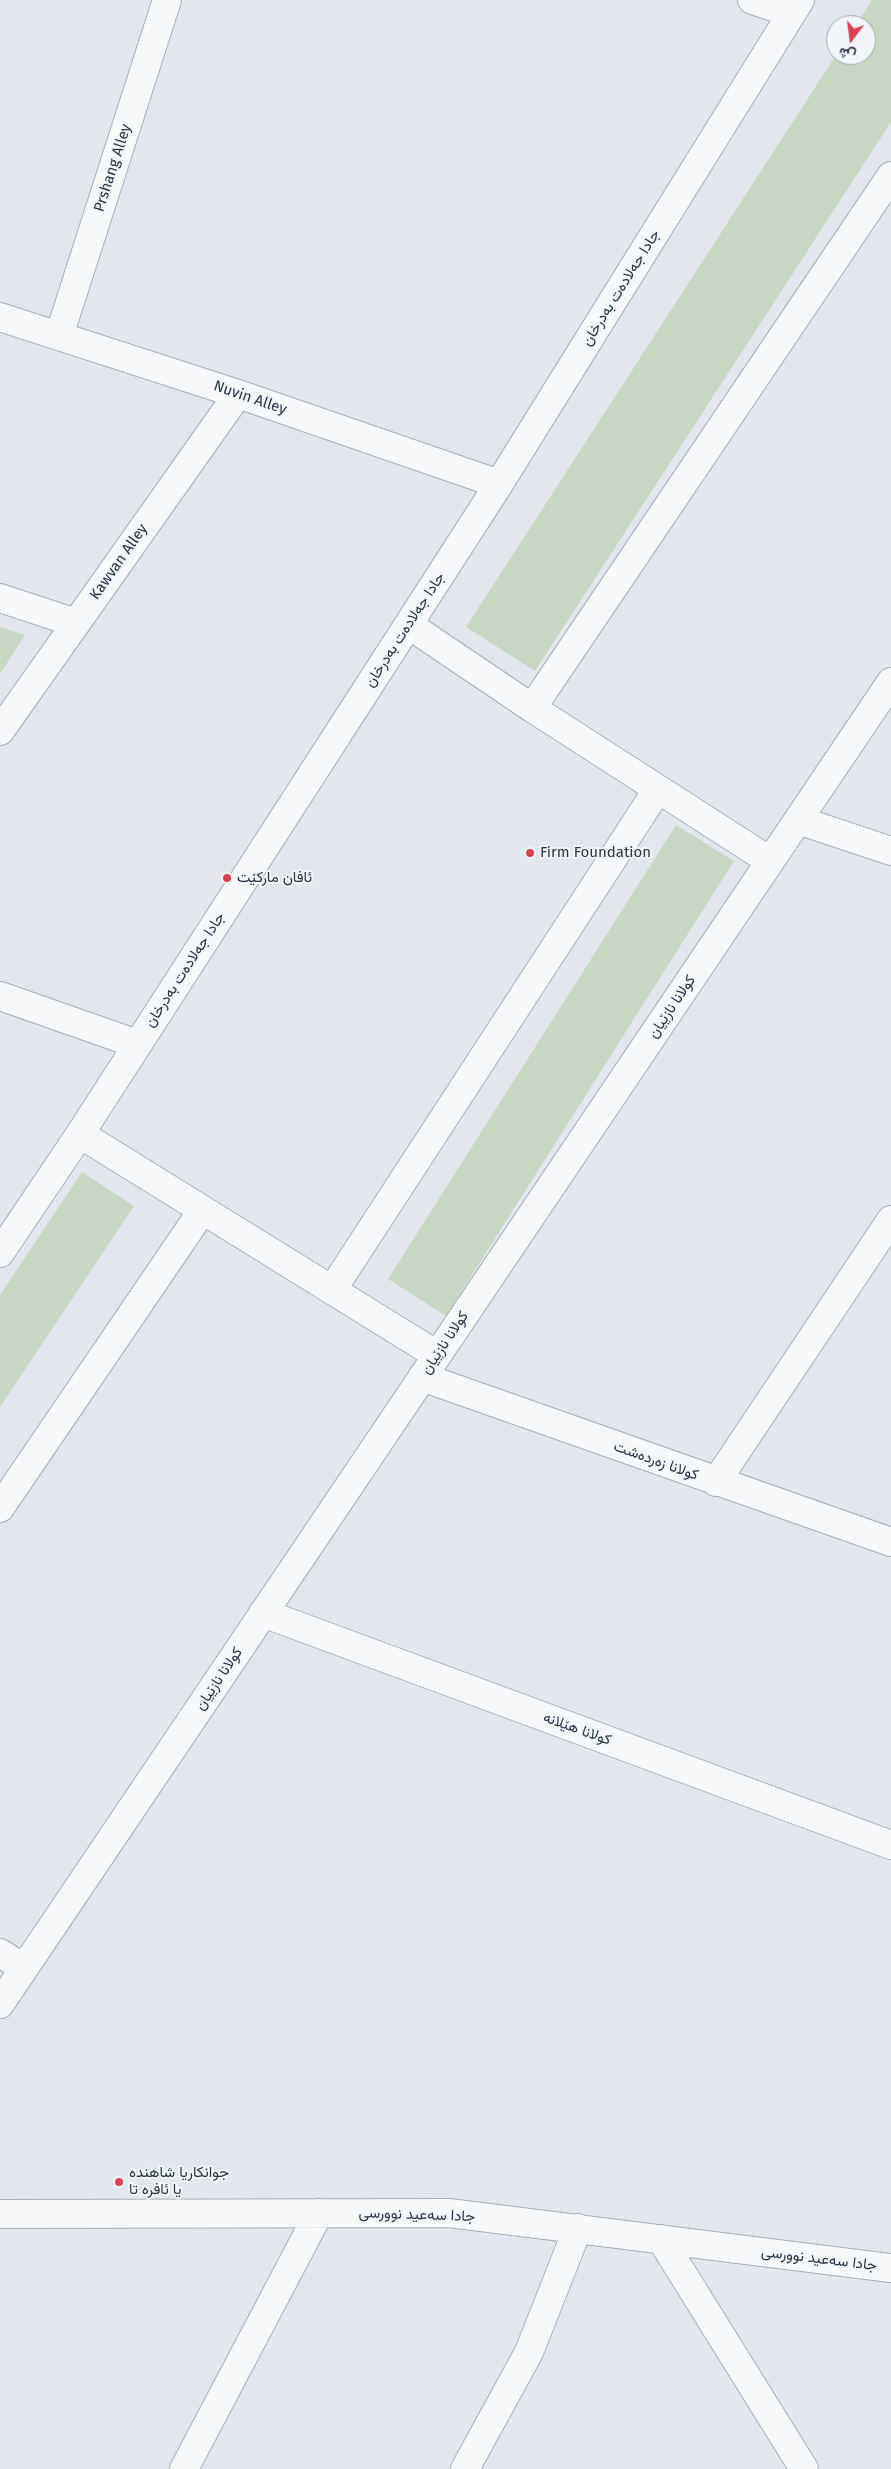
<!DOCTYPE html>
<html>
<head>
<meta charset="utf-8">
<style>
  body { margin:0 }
  #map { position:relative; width:891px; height:2469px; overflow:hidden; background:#e3e7ed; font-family:"Fira Sans",Vazirmatn,sans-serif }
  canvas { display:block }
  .north { position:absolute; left:826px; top:15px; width:50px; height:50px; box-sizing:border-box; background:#f3f6f9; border:1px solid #a2a8b2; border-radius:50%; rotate:195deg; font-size:14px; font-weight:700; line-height:20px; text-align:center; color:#293447 }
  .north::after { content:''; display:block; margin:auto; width:18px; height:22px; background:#dc3e54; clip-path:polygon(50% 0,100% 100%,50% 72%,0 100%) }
</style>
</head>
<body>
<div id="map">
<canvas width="891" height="2469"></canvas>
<div class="north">ش</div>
</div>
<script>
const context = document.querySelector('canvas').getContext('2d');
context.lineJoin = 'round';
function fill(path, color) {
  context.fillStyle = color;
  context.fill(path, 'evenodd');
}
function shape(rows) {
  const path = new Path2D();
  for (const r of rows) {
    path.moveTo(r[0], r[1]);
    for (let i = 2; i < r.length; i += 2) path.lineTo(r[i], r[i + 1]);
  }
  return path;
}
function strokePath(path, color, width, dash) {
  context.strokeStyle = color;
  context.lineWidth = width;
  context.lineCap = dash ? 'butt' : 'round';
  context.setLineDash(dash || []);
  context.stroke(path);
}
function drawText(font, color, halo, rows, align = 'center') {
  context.font = font + ' "Fira Sans",Vazirmatn,sans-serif';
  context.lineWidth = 4;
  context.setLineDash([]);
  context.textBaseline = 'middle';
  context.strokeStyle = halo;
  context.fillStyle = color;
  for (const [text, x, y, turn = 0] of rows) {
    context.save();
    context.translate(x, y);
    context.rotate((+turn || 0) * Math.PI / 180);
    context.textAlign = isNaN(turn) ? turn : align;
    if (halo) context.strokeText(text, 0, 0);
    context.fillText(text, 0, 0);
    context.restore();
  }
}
fill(shape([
  [872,0,891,0,891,122,535,671,466,627,836,55,866,55,866,25,856,25],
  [0,627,25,635,0,674],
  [676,825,734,861,446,1316,388,1279],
  [82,1172,134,1206,0,1407,0,1295]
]), '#c8d7c3');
const minor = shape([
  [752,0,792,13],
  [0,317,238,394,499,484],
  [59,336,167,0],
  [0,598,76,623],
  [409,625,532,708,770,861],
  [532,708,891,176],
  [0,731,238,394],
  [798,820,891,851],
  [0,996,137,1044],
  [80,1134,437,1355],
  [0,1253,80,1134,499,484,800,0],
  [332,1290,658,789],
  [422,1377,891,1542],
  [716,1482,891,1220],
  [0,1508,202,1211],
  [263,1613,891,1845],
  [0,1953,24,1968],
  [0,2004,891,682],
  [0,2214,449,2213,891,2268],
  [661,2239,804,2469],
  [184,2469,319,2213],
  [465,2469,529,2352,578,2228]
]);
strokePath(minor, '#a7aeb8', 30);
strokePath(minor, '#f7f8fa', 28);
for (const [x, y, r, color] of [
  [530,853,5,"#dc3e54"],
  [227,878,5,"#dc3e54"],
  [119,2182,5,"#dc3e54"]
]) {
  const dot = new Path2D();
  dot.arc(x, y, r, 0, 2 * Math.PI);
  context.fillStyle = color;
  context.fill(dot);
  strokePath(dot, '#f3f6f9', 2);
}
drawText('15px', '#293447', '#f3f6f9', [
  ["Prshang Alley",113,168,-72],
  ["جادا جەلادەت بەدرخان",621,288,-58],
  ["Nuvin Alley",250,398,19],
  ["Kawvan Alley",119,562,-55],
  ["جادا جەلادەت بەدرخان",405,630,-57],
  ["جادا جەلادەت بەدرخان",185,970,-57],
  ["کولانا نازێیان",672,1007,-56],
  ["کولانا نازێیان",445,1343,-56],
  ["کولانا زەردەشت",656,1461,20],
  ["کولانا نازێیان",219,1679,-56],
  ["کولانا هێلانە",577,1729,20],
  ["جادا سەعید نوورسی",417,2215,2],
  ["جادا سەعید نوورسی",819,2259,7]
]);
drawText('15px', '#293447', '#f3f6f9', [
  ["Firm Foundation",540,853],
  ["ئافان مارکێت",237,878],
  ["جوانكاريا شاهنده",129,2173],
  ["يا ئافره تا",129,2190]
], 'left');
</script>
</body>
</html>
